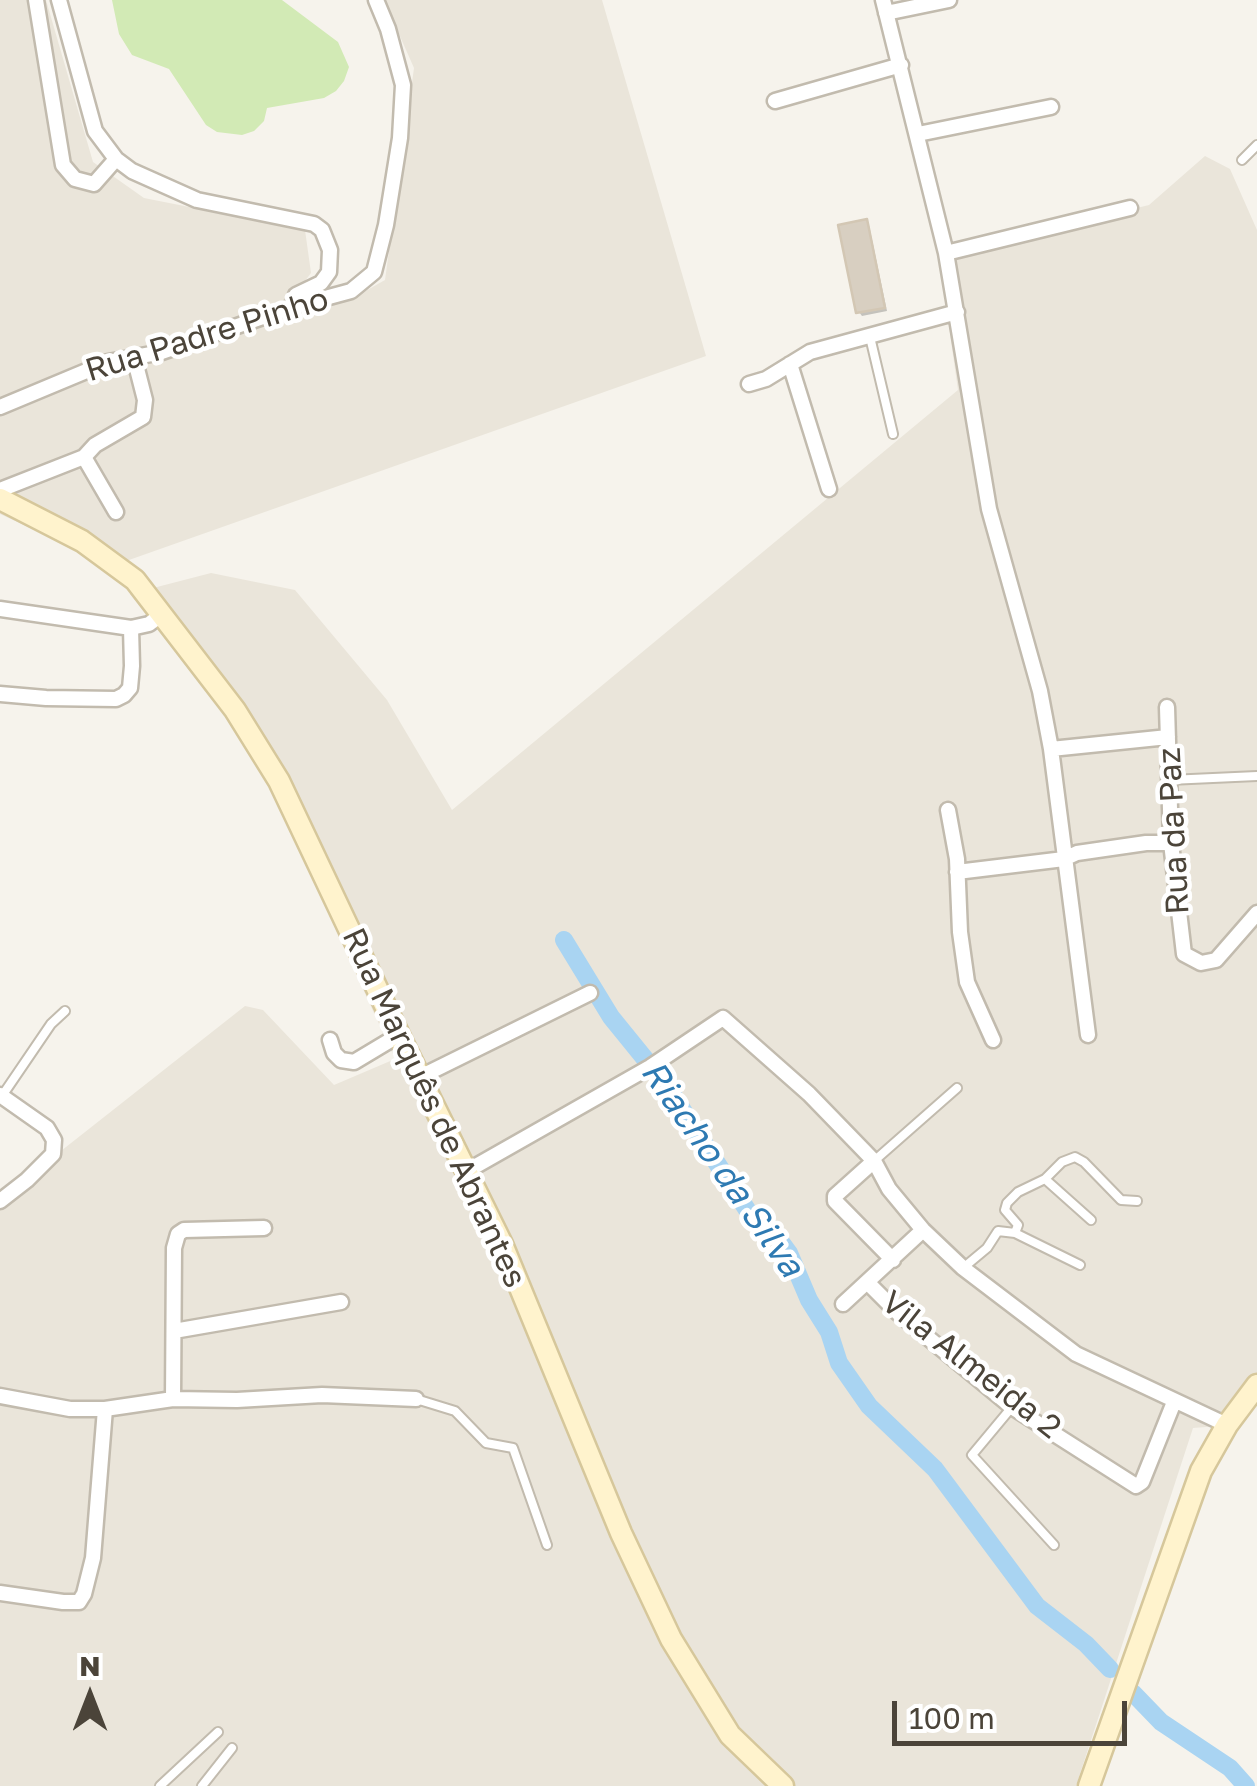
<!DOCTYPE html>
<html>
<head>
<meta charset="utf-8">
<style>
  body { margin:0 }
  #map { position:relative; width:1257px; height:1786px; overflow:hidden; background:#f6f3ec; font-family:"Golos Text",sans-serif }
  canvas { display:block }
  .north { position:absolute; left:40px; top:1646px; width:100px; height:100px; -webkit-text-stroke:8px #fff; paint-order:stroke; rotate:0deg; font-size:28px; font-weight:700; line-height:40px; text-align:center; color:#4b4439 }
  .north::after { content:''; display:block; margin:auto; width:35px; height:45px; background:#4b4439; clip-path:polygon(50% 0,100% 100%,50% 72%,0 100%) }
  .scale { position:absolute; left:892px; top:1701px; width:235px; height:45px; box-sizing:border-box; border:5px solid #4b4439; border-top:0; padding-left:12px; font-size:30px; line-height:35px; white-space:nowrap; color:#4b4439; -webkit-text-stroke:8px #fff; paint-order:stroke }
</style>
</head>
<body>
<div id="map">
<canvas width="1257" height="1786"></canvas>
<div class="north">N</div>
<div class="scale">100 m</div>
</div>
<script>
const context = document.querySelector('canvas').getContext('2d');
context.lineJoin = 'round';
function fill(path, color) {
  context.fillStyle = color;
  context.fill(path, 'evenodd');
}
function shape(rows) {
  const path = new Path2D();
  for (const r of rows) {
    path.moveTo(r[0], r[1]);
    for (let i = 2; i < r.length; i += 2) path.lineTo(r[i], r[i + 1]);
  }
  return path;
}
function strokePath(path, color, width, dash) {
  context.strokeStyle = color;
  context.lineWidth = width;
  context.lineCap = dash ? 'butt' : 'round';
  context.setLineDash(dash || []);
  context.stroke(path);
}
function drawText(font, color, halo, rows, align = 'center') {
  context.font = font + ' "Golos Text",sans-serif';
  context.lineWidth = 9;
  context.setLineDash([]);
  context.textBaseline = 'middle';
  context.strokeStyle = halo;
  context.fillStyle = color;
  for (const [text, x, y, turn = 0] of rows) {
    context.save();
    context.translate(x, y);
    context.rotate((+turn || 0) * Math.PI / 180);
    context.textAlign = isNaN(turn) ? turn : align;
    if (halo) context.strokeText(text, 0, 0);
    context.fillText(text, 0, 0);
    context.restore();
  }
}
fill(shape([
  [0,0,46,0,93,162,144,198,305,230,311,273,286,306,297,309,353,298,385,280,414,68,384,0,602,0,706,356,112,566,0,514],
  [1205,156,1230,169,1257,230,1257,1379,1219,1426,1193,1428,1076,1786,0,1786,0,1199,245,1006,263,1010,334,1085,395,1059,258,759,130,594,211,573,295,590,387,700,452,810,958,390,939,257,1149,205]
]), '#eae5da');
fill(shape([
  [112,0,282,0,338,42,349,67,344,81,336,91,324,98,267,108,264,121,254,131,242,135,217,132,206,125,169,69,132,55,119,34]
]), '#d2eab5');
fill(shape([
  [866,222,869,225,887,311,862,316,859,312]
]), '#0003');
strokePath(shape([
  [564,940,611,1017,667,1086,753,1219,778,1238,789,1253,809,1300,829,1332,839,1363,869,1406,935,1469,1037,1606,1086,1644,1110,1669],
  [1133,1693,1161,1722,1230,1768,1246,1786]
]), '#a9d4f2', 18);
const building = shape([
  [867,219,885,308,856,313,838,225,867,219]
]);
fill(building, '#d8cfc1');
strokePath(building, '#d3c7b4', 2.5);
const lane = shape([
  [1242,160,1257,145],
  [870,337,893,434],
  [1169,780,1257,776],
  [2,1096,51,1024,65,1011],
  [874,1161,957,1088],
  [1045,1179,1091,1220],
  [1015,1233,1080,1265],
  [963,1268,987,1248,998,1231,1015,1233,1018,1225,1005,1210,1007,1203,1018,1192,1045,1179,1062,1162,1075,1157,1084,1162,1121,1200,1137,1201],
  [416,1399,455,1411,486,1443,513,1448,547,1545],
  [1012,1407,972,1455,1054,1545],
  [160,1786,218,1732],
  [202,1786,232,1748]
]);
const street = shape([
  [36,0,63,165,75,179,94,184,116,159],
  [59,0,95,131,116,159,132,171,197,200,314,224,322,230,330,250,329,272,321,283,296,295,292,307],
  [883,0,946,253,989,509,1040,691,1051,749,1088,1035],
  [886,13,949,0],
  [775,101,901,65],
  [918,134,1051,107],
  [946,253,1130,208],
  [790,364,829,489],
  [749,384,766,379,810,352,957,312],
  [0,407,108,362,162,352,292,307,351,291,374,272,386,225,400,138,403,85,388,29,376,0],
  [84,457,116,512],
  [0,490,84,457,95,445,143,417,145,400,134,357],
  [0,609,131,628,149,624,162,614],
  [0,694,46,698,116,699,124,695,130,688,132,666,131,628],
  [1167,707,1171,843,1184,954,1201,963,1216,960,1257,913],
  [1051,749,1168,737],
  [948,810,957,859,960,932,967,982,993,1040],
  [957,872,1064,859,1077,853,1146,843,1171,843],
  [330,1040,334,1053,341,1060,354,1062,399,1035],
  [422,1076,590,993],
  [0,1095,47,1128,54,1140,53,1154,27,1180,0,1201],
  [874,1161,835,1196,835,1201,893,1260],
  [467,1171,650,1067,723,1018,809,1094,874,1161,889,1189,923,1230,963,1268,1076,1354,1227,1425],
  [868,1283,898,1313,1012,1407,1136,1486,1142,1482,1174,1402],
  [843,1304,923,1230],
  [174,1331,341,1302],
  [0,1396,70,1409,105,1409,173,1399,237,1400,322,1395,416,1399],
  [173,1399,174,1248,178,1234,184,1230,264,1228],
  [0,1593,63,1602,79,1602,84,1594,93,1558,105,1409]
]);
const secondary = shape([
  [0,499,82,541,135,580,235,710,279,781,399,1035,502,1244,621,1533,671,1639,730,1735,783,1786],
  [1089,1786,1201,1471,1227,1425,1257,1385]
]);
strokePath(lane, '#c2bbae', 12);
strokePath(street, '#c2bbae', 19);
strokePath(secondary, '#d6c79b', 25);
strokePath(lane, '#fff', 8);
strokePath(street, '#fff', 14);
strokePath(secondary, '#fff3cd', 20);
drawText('32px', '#4b4439', '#fff', [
  ["Rua Padre Pinho",207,335,-17],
  ["Rua da Paz",1174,831,-93],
  ["Rua Marquês de Abrantes",434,1108,65],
  ["Vila Almeida 2",971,1365,38]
]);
drawText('italic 35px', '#2e7ab2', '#fff', [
  ["Riacho da Silva",722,1169,55]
]);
</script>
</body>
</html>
